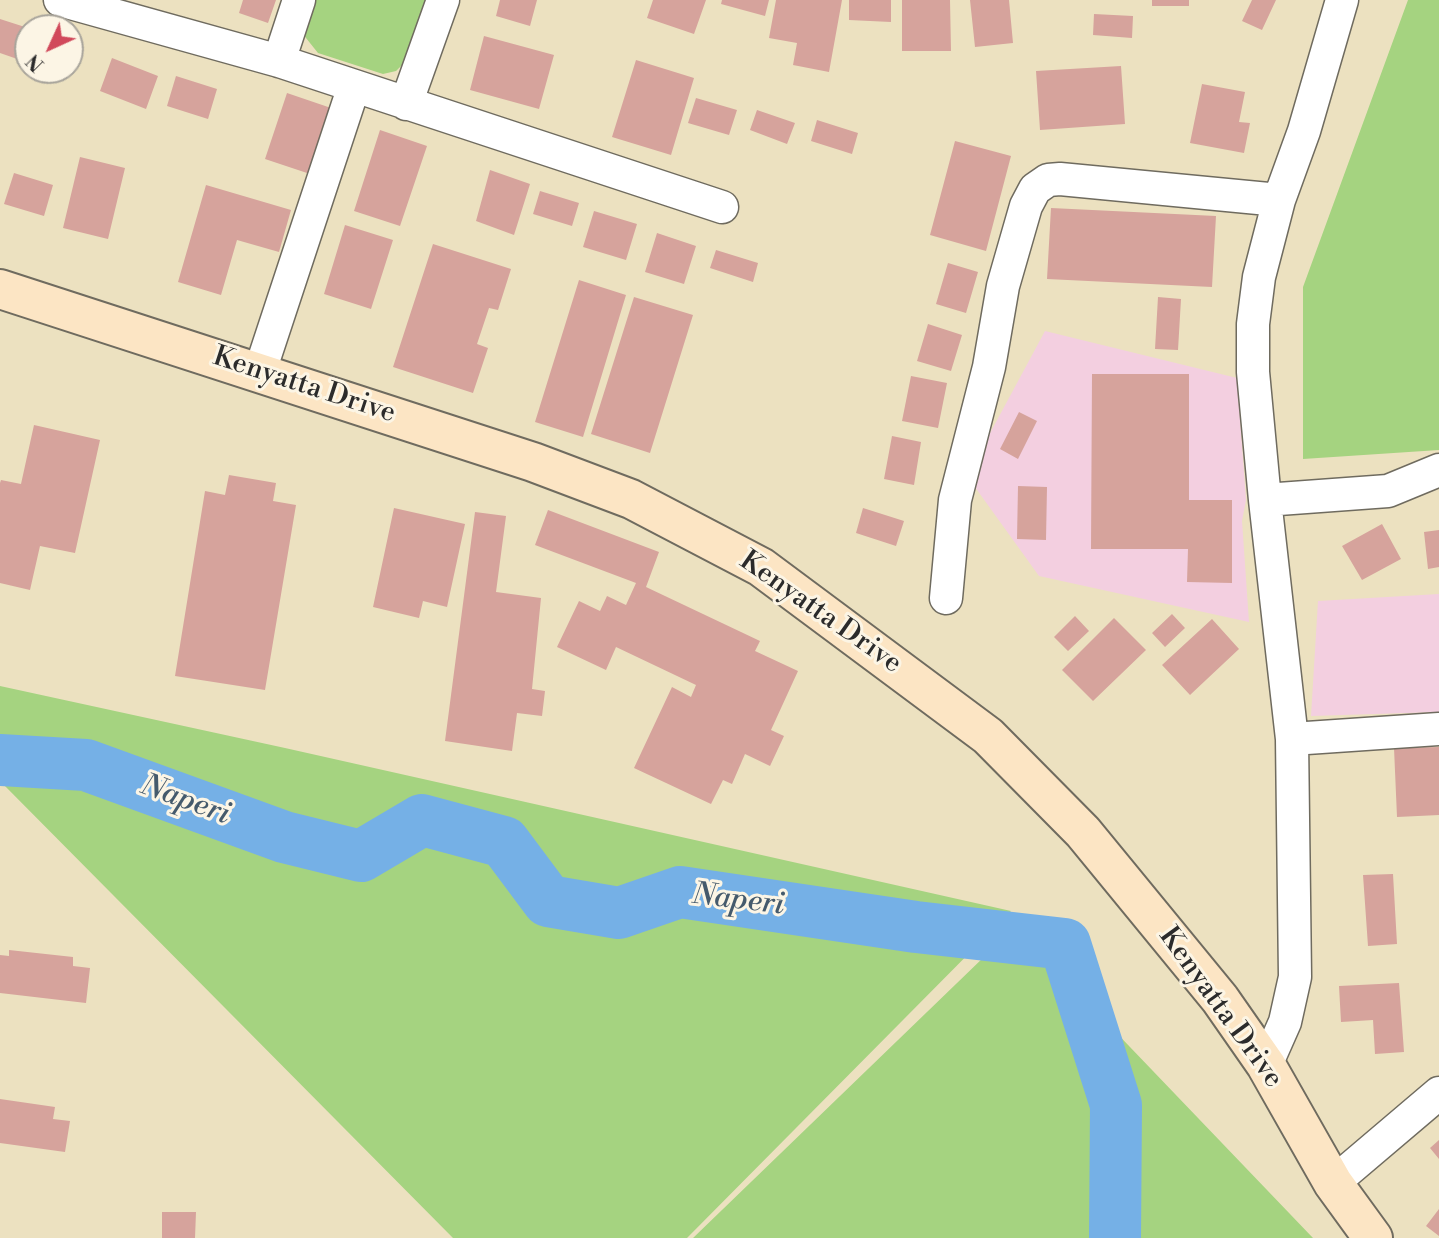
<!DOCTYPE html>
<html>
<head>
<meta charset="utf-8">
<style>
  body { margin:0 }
  #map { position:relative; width:1439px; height:1238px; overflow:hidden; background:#ece1c0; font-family:"Libre Bodoni",serif }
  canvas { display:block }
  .north { position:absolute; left:14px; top:14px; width:70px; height:70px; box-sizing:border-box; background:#fcf5e5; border:2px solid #a8a49b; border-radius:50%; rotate:225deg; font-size:19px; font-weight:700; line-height:28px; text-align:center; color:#2b2b2b }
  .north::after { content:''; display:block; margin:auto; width:24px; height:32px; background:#d1495b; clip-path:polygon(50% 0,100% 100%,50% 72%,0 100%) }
</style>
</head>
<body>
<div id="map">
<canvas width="1439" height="1238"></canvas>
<div class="north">N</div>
</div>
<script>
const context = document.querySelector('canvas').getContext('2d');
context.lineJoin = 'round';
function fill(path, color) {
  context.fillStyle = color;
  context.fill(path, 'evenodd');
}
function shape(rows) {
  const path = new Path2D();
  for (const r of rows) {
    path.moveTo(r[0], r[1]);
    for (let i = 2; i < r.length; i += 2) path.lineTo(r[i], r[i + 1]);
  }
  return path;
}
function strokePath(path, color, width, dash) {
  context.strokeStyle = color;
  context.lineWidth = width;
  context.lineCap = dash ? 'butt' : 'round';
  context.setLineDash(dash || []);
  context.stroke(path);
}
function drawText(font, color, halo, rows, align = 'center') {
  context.font = font + ' "Libre Bodoni",serif';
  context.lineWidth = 6;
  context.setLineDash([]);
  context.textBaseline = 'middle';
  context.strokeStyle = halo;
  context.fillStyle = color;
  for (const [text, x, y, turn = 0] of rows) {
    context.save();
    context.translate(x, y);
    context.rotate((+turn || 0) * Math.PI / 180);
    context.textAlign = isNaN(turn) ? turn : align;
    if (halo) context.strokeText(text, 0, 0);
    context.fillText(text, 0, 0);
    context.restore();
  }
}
fill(shape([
  [1045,331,1237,378,1246,500,1242,521,1249,622,1039,576,967,476],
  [1439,594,1439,712,1311,716,1318,601]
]), '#f3cfe0');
fill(shape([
  [312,0,429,0,407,60,396,71,383,74,318,53,302,33],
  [1408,0,1439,0,1439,450,1303,459,1303,287],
  [0,686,285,748,1011,911,687,1238,453,1238,0,781],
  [1015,927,1313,1238,693,1238]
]), '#a5d380');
strokePath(shape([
  [0,760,86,765,284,837,361,856,422,820,504,842,548,901,619,913,680,892,916,927,1065,944,1116,1105,1115,1238]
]), '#75b0e6', 52);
fill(shape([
  [243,0,276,0,268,23,239,13],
  [500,0,537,0,530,26,496,16],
  [653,0,706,0,694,34,647,18],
  [722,0,769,0,765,16,721,4],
  [776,0,842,0,829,72,793,65,797,43,769,38],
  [849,0,891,0,891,22,849,20],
  [902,0,950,0,951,51,902,51],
  [970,0,1009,0,1013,43,975,47],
  [1152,0,1189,0,1189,6,1152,6],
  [1252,0,1276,0,1262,30,1242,21],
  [1094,14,1133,16,1132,38,1093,35],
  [0,19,28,28,28,48,23,61,0,53],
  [484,36,554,55,539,109,470,90],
  [112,58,158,76,146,109,100,91],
  [636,60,694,78,671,155,612,137],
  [1121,66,1125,124,1040,130,1036,71],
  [176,76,217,89,208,119,167,106],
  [1202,84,1245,92,1239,122,1250,123,1244,153,1190,143],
  [287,93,334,109,313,175,265,159],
  [696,98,737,110,729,135,688,123],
  [757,110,795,123,787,144,750,130],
  [817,120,858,133,852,154,811,141],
  [380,130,427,146,400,226,354,211],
  [955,141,1011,156,986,251,930,235],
  [80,157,125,168,108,239,63,228],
  [490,170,530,184,514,235,476,221],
  [14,173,53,185,44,216,4,204],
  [206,185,291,210,279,252,237,240,221,295,178,282],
  [540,191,579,203,572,226,533,214],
  [1051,208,1216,216,1212,287,1047,279],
  [594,211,637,224,626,260,583,247],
  [345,225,393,240,371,309,324,294],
  [657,233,696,246,684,284,645,272],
  [433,244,511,269,498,310,489,308,477,344,488,348,473,393,393,367],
  [716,250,758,263,753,282,710,268],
  [948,263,978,272,966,313,936,304],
  [579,280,626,295,583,437,535,422],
  [634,297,693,315,650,453,591,434],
  [1158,297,1181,299,1178,350,1155,349],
  [928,324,962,335,951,371,917,361],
  [1092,374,1189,374,1189,500,1232,500,1232,583,1187,582,1188,549,1091,549],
  [911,376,947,383,938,428,902,421],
  [1019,412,1037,421,1018,459,1000,449],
  [34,425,100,440,75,553,40,546,30,590,0,583,0,483,1,480,21,484],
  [892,436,921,442,914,485,884,479],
  [229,475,276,483,273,501,296,505,265,690,175,676,205,491,225,495],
  [1018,486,1047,487,1046,540,1017,539],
  [394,508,465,524,447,607,423,601,419,618,373,607],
  [863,508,904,521,896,546,856,533],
  [548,510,659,552,646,587,760,641,755,651,798,671,771,730,784,736,770,766,745,754,732,784,723,780,711,804,634,768,672,687,691,697,696,685,616,647,606,670,557,647,579,601,600,611,607,596,626,605,636,583,535,545],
  [475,512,506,516,496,592,541,598,532,689,545,691,542,716,517,713,512,751,445,741],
  [1382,524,1401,559,1362,580,1342,546],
  [1439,530,1439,567,1428,569,1424,532],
  [1172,614,1185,628,1165,647,1152,633],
  [1075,616,1089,631,1068,651,1054,637],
  [1114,618,1146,650,1093,701,1062,670],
  [1212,619,1239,649,1190,695,1162,665],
  [1439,747,1439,815,1397,817,1394,748],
  [1393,874,1397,944,1368,946,1363,875],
  [9,950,73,957,73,966,90,968,86,1003,0,993,0,955,9,956],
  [1399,983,1404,1052,1375,1054,1373,1020,1341,1022,1339,986],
  [0,1099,55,1107,53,1119,70,1121,65,1152,0,1143],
  [1439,1140,1439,1159,1430,1148],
  [1439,1209,1439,1236,1426,1226],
  [162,1212,196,1212,195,1238,162,1238]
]), '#d6a39c');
const minor = shape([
  [60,0,279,61,722,207],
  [279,61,299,0],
  [406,104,443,0],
  [260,371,354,86],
  [1265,500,1388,491,1439,470],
  [946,598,955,500,989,367,1003,286,1026,206,1035,189,1048,180,1060,179,1279,200],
  [1292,739,1439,729],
  [1266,1065,1285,1022,1295,977,1292,739,1265,500,1253,372,1253,324,1259,277,1279,200,1304,131,1342,0],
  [1333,1183,1439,1093]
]);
const secondary = shape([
  [0,289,533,462,631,499,761,567,988,736,1083,832,1220,999,1266,1065,1333,1183,1373,1238]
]);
strokePath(minor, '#6f6b5f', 35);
strokePath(secondary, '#6f6b5f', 42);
strokePath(minor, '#fff', 32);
strokePath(secondary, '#fce5c4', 38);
drawText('28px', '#2b2b2b', '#fcf5e5', [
  ["Kenyatta Drive",304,386,18],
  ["Kenyatta Drive",820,613,35],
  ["Kenyatta Drive",1220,1008,54]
]);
drawText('italic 30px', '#455a6c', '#fcf5e5', [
  ["Naperi",185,801,20],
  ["Naperi",738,901,7]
]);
</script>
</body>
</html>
